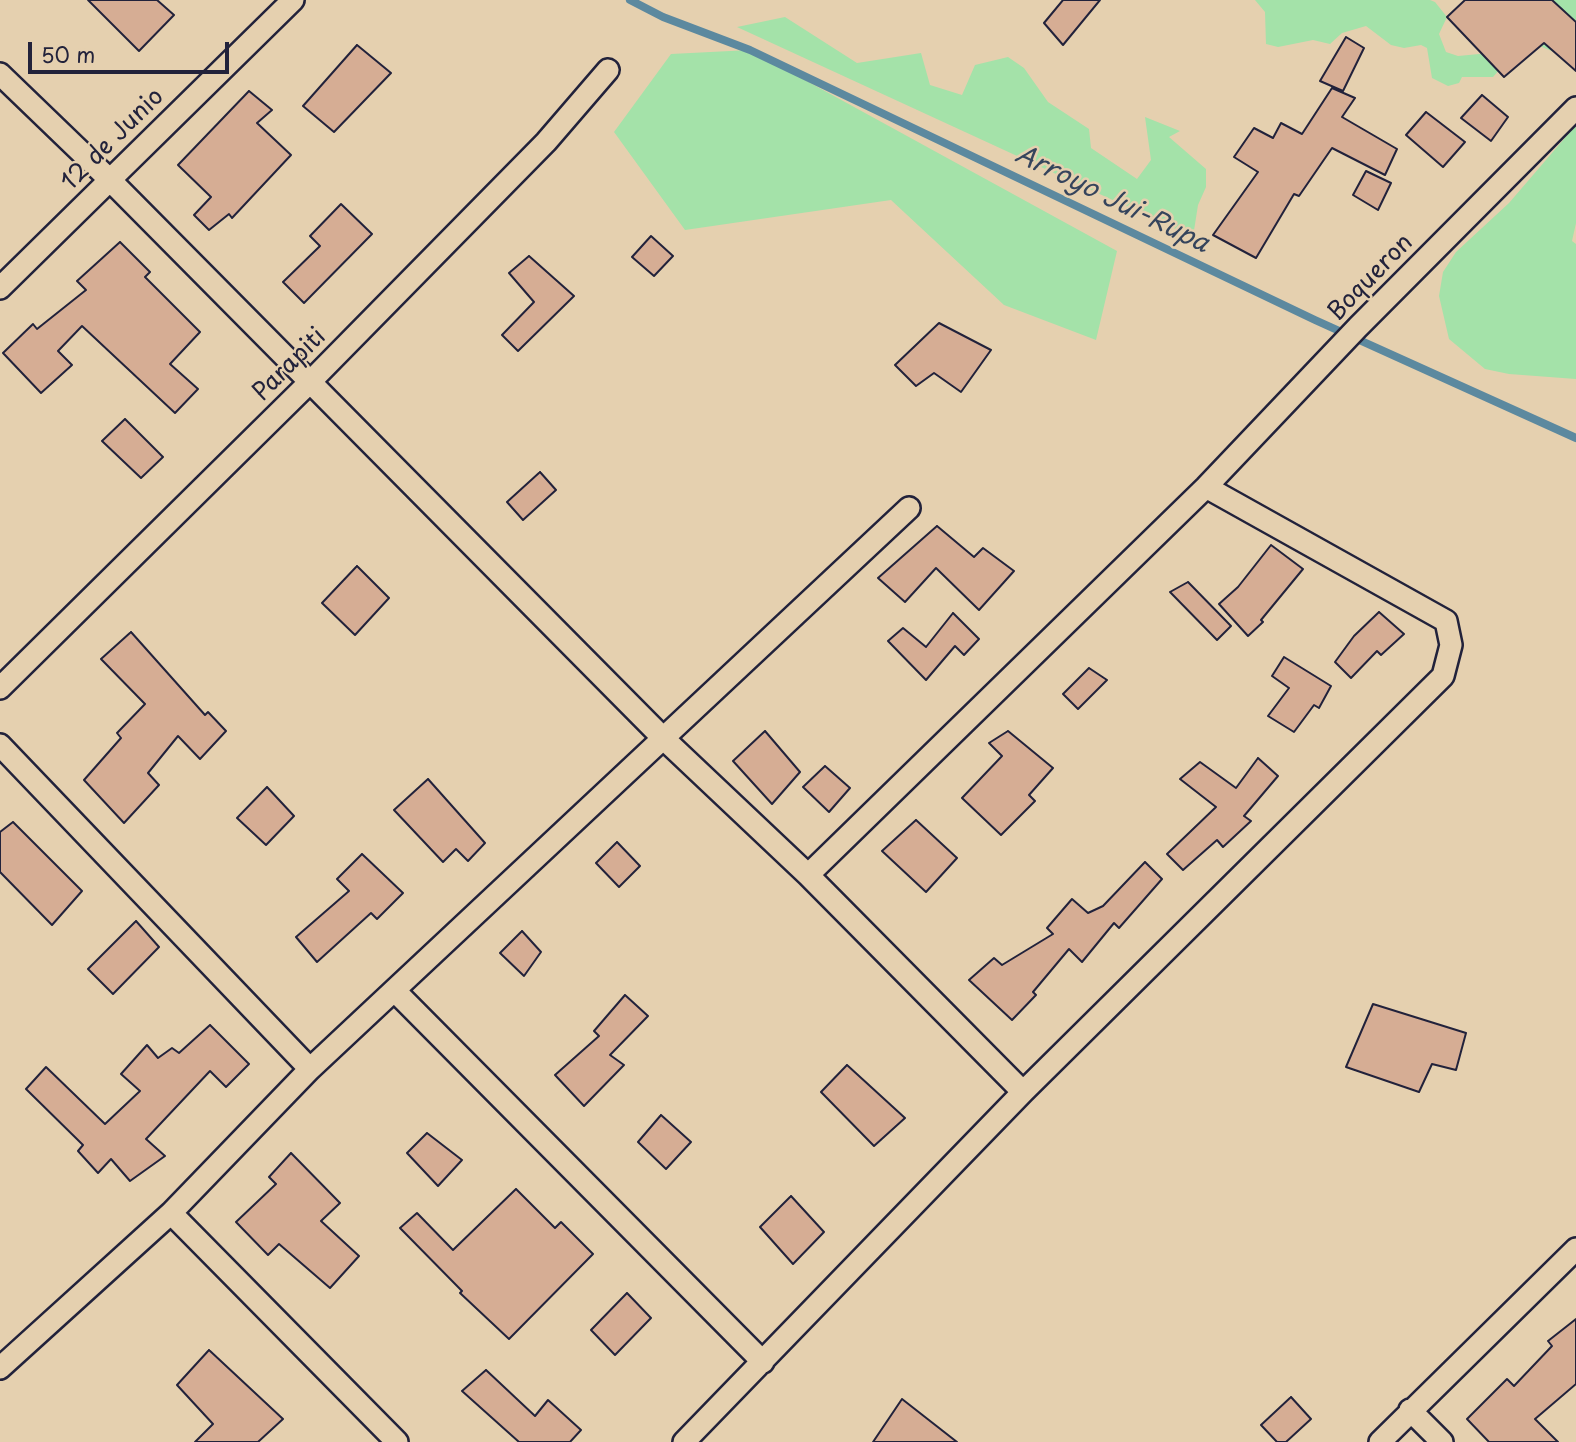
<!DOCTYPE html>
<html>
<head>
<meta charset="utf-8">
<style>
  body { margin:0 }
  #map { position:relative; width:1576px; height:1442px; overflow:hidden; background:#e5d0af; font-family:"Playpen Sans",sans-serif }
  canvas { display:block }
  .scale { position:absolute; left:28px; top:42px; width:201px; height:32px; box-sizing:border-box; border:4px solid #22223b; border-top:0; padding-left:9px; font-size:21px; line-height:24px; white-space:nowrap; color:#22223b; -webkit-text-stroke:5px #e5d0af; paint-order:stroke }
</style>
</head>
<body>
<div id="map">
<canvas width="1576" height="1442"></canvas>
<div class="scale">50 m</div>
</div>
<script>
const context = document.querySelector('canvas').getContext('2d');
context.lineJoin = 'round';
function fill(path, color) {
  context.fillStyle = color;
  context.fill(path, 'evenodd');
}
function shape(rows) {
  const path = new Path2D();
  for (const r of rows) {
    path.moveTo(r[0], r[1]);
    for (let i = 2; i < r.length; i += 2) path.lineTo(r[i], r[i + 1]);
  }
  return path;
}
function strokePath(path, color, width, dash) {
  context.strokeStyle = color;
  context.lineWidth = width;
  context.lineCap = dash ? 'butt' : 'round';
  context.setLineDash(dash || []);
  context.stroke(path);
}
function drawText(font, color, halo, rows, align = 'center') {
  context.font = font + ' "Playpen Sans",sans-serif';
  context.lineWidth = 5;
  context.setLineDash([]);
  context.textBaseline = 'middle';
  context.strokeStyle = halo;
  context.fillStyle = color;
  for (const [text, x, y, turn = 0] of rows) {
    context.save();
    context.translate(x, y);
    context.rotate((+turn || 0) * Math.PI / 180);
    context.textAlign = isNaN(turn) ? turn : align;
    if (halo) context.strokeText(text, 0, 0);
    context.fillText(text, 0, 0);
    context.restore();
  }
}
fill(shape([
  [1255,0,1430,0,1435,2,1447,17,1439,34,1446,52,1458,56,1490,53,1501,68,1493,77,1462,77,1459,83,1448,86,1432,78,1427,48,1421,45,1404,48,1391,45,1366,26,1342,33,1330,44,1313,40,1278,47,1266,44,1265,12],
  [1553,0,1576,0,1576,39,1554,52,1542,47,1525,31,1539,10],
  [785,17,857,63,921,53,930,85,962,95,975,65,1008,57,1024,68,1048,102,1089,129,1091,148,1137,179,1151,160,1145,117,1180,131,1169,137,1206,169,1206,187,1198,205,1193,237,737,27],
  [750,50,1117,251,1096,340,1004,305,891,200,685,230,614,132,671,54],
  [1576,125,1576,223,1572,241,1576,244,1576,379,1509,374,1485,369,1449,339,1439,296,1443,272,1456,252,1509,203]
]), '#a4e2a9');
strokePath(shape([
  [630,0,663,17,750,50,1315,320,1576,438]
]), '#5c899f', 8);
const building = shape([
  [88,0,157,0,174,15,139,51,88,0],
  [1063,0,1100,0,1063,45,1044,23,1063,0],
  [1465,0,1552,0,1576,22,1576,71,1544,43,1504,77,1447,17,1465,0],
  [1346,37,1364,48,1343,91,1320,81,1346,37],
  [357,45,391,73,334,132,303,106,357,45],
  [1332,88,1355,98,1342,117,1397,149,1385,175,1332,148,1299,196,1294,194,1256,258,1213,235,1258,172,1234,157,1254,128,1273,138,1281,123,1302,134,1332,88],
  [249,91,272,110,257,123,291,155,232,218,229,214,209,230,194,215,211,197,178,165,249,91],
  [1482,95,1508,117,1491,141,1461,118,1482,95],
  [1426,112,1465,142,1443,167,1406,135,1426,112],
  [1366,171,1391,183,1378,210,1353,195,1366,171],
  [341,204,372,234,304,303,283,282,320,246,310,236,341,204],
  [651,236,673,256,654,276,632,257,651,236],
  [120,242,150,272,145,277,200,332,170,364,198,389,175,413,82,326,58,351,72,365,41,393,3,353,33,324,37,329,86,290,77,281,120,242],
  [529,256,574,296,518,351,502,335,534,302,509,273,529,256],
  [939,323,991,350,961,392,934,373,916,386,895,365,939,323],
  [125,419,163,457,141,478,102,441,125,419],
  [540,472,556,490,523,520,507,502,540,472],
  [937,526,974,557,983,548,1014,571,979,610,936,568,905,602,878,578,937,526],
  [1271,545,1303,569,1261,620,1263,622,1248,636,1219,604,1238,587,1271,545],
  [357,566,389,598,355,635,322,603,357,566],
  [1188,582,1231,626,1217,640,1170,592,1188,582],
  [1379,612,1404,634,1381,655,1377,651,1351,678,1335,662,1354,636,1379,612],
  [953,613,979,639,964,655,955,646,926,680,888,641,903,628,926,647,953,613],
  [131,632,205,715,208,712,226,731,200,759,178,736,148,773,159,785,124,823,84,780,121,738,117,733,145,704,101,659,131,632],
  [1284,657,1331,686,1319,708,1314,705,1294,732,1268,716,1289,688,1272,676,1284,657],
  [1089,668,1107,680,1078,709,1063,694,1089,668],
  [765,731,800,772,772,804,733,761,765,731],
  [1008,731,1053,768,1029,795,1035,801,1001,835,962,798,1002,756,989,743,1008,731],
  [1258,758,1278,776,1244,816,1251,821,1223,847,1217,840,1183,870,1167,854,1216,807,1180,779,1200,762,1236,788,1258,758],
  [825,766,850,788,829,812,803,787,825,766],
  [428,779,485,843,468,861,456,849,443,862,394,810,428,779],
  [267,787,294,816,266,845,237,818,267,787],
  [916,820,957,858,926,892,882,851,916,820],
  [13,822,82,891,52,925,0,872,0,832,13,822],
  [617,842,640,866,619,887,596,863,617,842],
  [362,854,403,893,377,919,371,913,317,962,296,937,349,891,337,879,362,854],
  [1145,862,1162,879,1119,928,1114,923,1082,962,1069,949,1033,992,1036,995,1012,1020,969,980,994,958,1002,965,1053,934,1047,928,1072,899,1088,913,1103,906,1145,862],
  [136,921,159,947,113,994,88,969,136,921],
  [522,931,541,952,524,976,500,953,522,931],
  [625,995,648,1016,610,1055,624,1065,584,1106,555,1075,599,1036,594,1031,625,995],
  [1373,1004,1466,1033,1456,1070,1432,1064,1419,1092,1346,1067,1373,1004],
  [210,1025,249,1064,226,1087,210,1071,146,1139,165,1156,130,1181,111,1159,98,1173,78,1151,83,1145,26,1089,46,1067,105,1124,140,1091,121,1074,147,1045,158,1058,172,1048,179,1053,210,1025],
  [847,1065,905,1118,874,1146,821,1092,847,1065],
  [661,1115,691,1142,666,1169,638,1142,661,1115],
  [427,1133,462,1160,438,1186,407,1153,427,1133],
  [291,1153,340,1203,321,1221,359,1256,330,1288,279,1244,268,1255,236,1222,276,1184,269,1177,291,1153],
  [516,1189,555,1228,561,1222,593,1254,509,1339,460,1293,462,1291,400,1228,417,1213,453,1250,516,1189],
  [791,1196,824,1232,793,1264,760,1227,791,1196],
  [627,1293,651,1318,615,1355,591,1330,627,1293],
  [1576,1319,1576,1384,1535,1419,1558,1442,1489,1442,1467,1419,1507,1379,1514,1386,1552,1346,1548,1341,1576,1319],
  [209,1350,283,1419,258,1442,195,1442,213,1424,177,1385,209,1350],
  [486,1370,535,1416,548,1400,581,1430,570,1442,519,1442,462,1391,486,1370],
  [1291,1397,1311,1419,1286,1442,1277,1442,1261,1425,1291,1397],
  [902,1399,957,1442,873,1442,902,1399]
]);
fill(building, '#d6ad94');
strokePath(building, '#22223b', 2);
const minor = shape([
  [0,74,110,180,663,738,808,875,1023,1092],
  [0,288,293,0],
  [0,688,311,381,546,142,608,70],
  [0,745,310,1069],
  [808,875,1206,487,1358,327,1576,108],
  [395,991,763,1362],
  [171,1213,397,1442],
  [0,1368,171,1213,310,1069,909,508],
  [1410,1410,1442,1442],
  [684,1442,1023,1092,1443,676,1451,645,1446,621,1206,487],
  [1380,1442,1576,1249]
]);
strokePath(minor, '#22223b', 26);
strokePath(minor, '#e5d0af', 21);
drawText('24px', '#22223b', '#e5d0af', [
  ["12 de Junio",113,140,-45],
  ["Boqueron",1371,278,-46],
  ["Parapiti",290,365,-45]
]);
drawText('italic 26px', '#35445c', '#e5d0af', [
  ["Arroyo Jui-Rupa",1112,200,26]
]);
</script>
</body>
</html>
